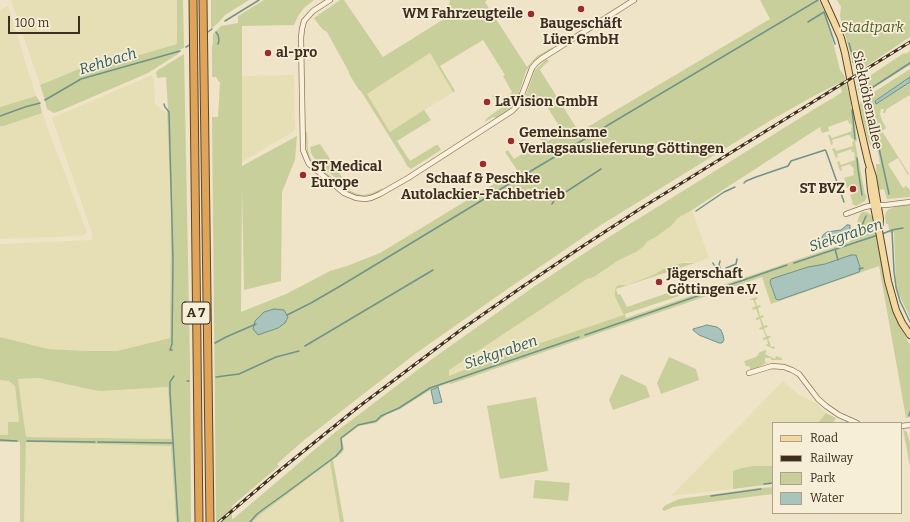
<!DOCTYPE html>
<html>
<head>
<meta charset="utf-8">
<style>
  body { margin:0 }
  #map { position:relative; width:910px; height:522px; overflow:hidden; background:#f0e4c8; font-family:Bitter,serif }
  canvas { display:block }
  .legend { position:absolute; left:772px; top:422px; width:130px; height:92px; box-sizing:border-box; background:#f7eed8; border:1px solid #ada18e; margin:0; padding:5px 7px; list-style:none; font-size:12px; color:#3d2e20 }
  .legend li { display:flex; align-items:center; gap:8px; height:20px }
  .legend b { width:20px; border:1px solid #ada18e }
  .scale { position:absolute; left:8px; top:16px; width:72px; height:18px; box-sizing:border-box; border:2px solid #3d2e20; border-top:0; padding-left:5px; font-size:12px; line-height:14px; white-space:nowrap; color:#3d2e20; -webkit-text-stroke:3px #f7eed8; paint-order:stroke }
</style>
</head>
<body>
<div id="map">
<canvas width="910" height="522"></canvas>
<ul class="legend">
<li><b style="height:5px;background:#f3d9a0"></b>Road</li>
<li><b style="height:5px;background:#3d2e20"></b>Railway</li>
<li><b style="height:11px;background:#c9cf9b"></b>Park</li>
<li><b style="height:11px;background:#a9c4bc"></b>Water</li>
</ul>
<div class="scale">100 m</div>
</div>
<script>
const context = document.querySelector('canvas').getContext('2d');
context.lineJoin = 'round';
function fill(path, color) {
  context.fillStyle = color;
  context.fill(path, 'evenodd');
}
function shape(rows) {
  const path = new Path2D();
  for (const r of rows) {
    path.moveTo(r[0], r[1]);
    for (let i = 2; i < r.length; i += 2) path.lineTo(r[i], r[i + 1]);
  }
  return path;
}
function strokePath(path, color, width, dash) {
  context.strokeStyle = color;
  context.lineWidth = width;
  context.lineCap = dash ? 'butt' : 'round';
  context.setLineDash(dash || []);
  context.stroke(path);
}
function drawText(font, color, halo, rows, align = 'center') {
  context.font = font + ' Bitter,serif';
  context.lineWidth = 3.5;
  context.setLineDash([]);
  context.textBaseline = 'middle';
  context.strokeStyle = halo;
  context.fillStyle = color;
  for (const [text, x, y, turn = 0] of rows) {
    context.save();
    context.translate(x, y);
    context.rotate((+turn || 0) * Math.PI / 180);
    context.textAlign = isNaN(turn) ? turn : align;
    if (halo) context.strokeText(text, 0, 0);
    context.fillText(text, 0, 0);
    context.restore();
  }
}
fill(shape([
  [11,0,177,0,177,44,126,59,79,69,40,85],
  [8,6,36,96,0,107,0,10],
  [430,53,453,92,390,132,366,94],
  [152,75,154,79,155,104,167,113,171,206,170,338,117,351,87,351,48,349,0,337,0,244,92,240,92,233,52,118],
  [294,75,295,130,291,133,242,162,242,76],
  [42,113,87,232,83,236,0,239,0,126,4,126],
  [692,210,709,258,695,263,688,262,677,264,669,266,653,275,627,285,622,285,615,288,625,315,481,363,449,376,448,370,587,279,594,277,619,260,636,252,643,247,648,241,656,237,671,226,678,218],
  [39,378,93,390,102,391,168,387,171,439,26,437,18,379],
  [0,380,9,381,15,386,19,422,8,435,0,435],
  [783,381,799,395,816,403,826,413,818,423,773,423,773,466,752,466,742,468,733,471,733,489,671,496],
  [26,442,172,446,176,522,24,522],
  [330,462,340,522,252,522,261,514]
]), '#e6deb5');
fill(shape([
  [177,0,183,0,184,48,179,50,180,51,178,54,148,73,62,110,54,113,47,109,44,97,40,85,79,69,126,59,177,44],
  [211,0,249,0,225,15,218,23,211,29],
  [264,0,314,0,304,8,298,16,294,25,242,26,242,166,297,136,295,160,282,192,281,281,244,290,242,189,241,312,286,294,330,271,347,266,380,253,517,170,505,152,508,150,514,159,530,149,531,150,543,143,539,137,543,134,548,141,563,132,544,102,532,101,529,108,526,108,524,106,523,103,535,70,546,59,549,61,543,66,540,70,579,132,770,19,760,0,819,0,827,18,840,70,844,75,851,102,851,109,853,107,857,141,855,142,865,194,867,196,865,201,856,206,851,203,853,203,850,195,858,192,855,184,849,186,849,187,847,188,844,178,854,175,853,171,854,170,853,167,852,167,850,164,841,167,842,170,840,171,837,162,839,161,841,165,855,160,854,156,855,156,854,152,852,152,851,149,849,150,837,154,838,157,836,158,832,149,835,148,836,151,853,146,852,142,854,141,852,138,851,138,850,135,848,135,832,140,833,144,831,145,828,135,830,135,832,138,852,131,851,128,852,127,851,123,849,124,848,120,828,127,829,131,822,133,820,127,692,210,678,218,671,226,656,237,648,241,643,247,636,252,619,260,594,277,587,279,449,370,449,376,481,363,624,315,620,307,615,296,615,290,616,287,619,285,627,285,653,275,669,266,683,263,695,263,616,289,618,295,620,294,627,307,685,287,689,288,693,290,694,291,625,314,626,318,849,242,853,239,876,230,889,299,894,313,899,325,910,345,910,411,908,418,906,418,879,266,771,304,762,277,451,384,449,383,432,389,400,409,387,414,376,423,359,426,342,439,344,449,342,453,333,460,344,522,340,522,330,462,261,514,252,522,216,522,212,117,218,117,220,82,219,82,216,77,212,77,212,47,213,43,213,34,221,26,238,23,238,16],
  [839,83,842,92,836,96,835,97,832,99,831,99,816,108,609,237,532,288,432,359,333,434,233,519,232,519,232,507,233,505,279,466,277,464,303,441,415,354,509,288,601,225,773,119,812,97],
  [340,0,344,0,383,57,444,19,448,10,450,0,487,0,485,2,527,67,537,56,553,47,552,49,540,56,531,64,526,71,516,102,512,108,497,118,493,117,485,122,485,121,487,118,501,108,492,96,493,95,501,105,509,100,507,97,512,92,503,76,505,75,483,40,440,66,455,91,453,92,430,53,367,94,390,132,424,110,431,120,397,141,410,161,436,145,438,145,441,150,411,169,407,166,404,160,364,96,360,90,359,90,349,74,349,72,327,32,322,29,314,18],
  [837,0,910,0,910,37,862,69,866,77,871,75,904,53,906,54,910,51,910,65,865,93,862,94,859,93,855,71,840,16,841,6,839,4],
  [184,54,190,360,191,522,176,522,171,446,26,442,24,522,20,522,20,442,0,442,0,435,8,435,8,422,19,422,15,386,9,381,0,380,0,337,48,349,87,351,117,351,170,338,171,206,167,113,168,108,166,77,157,78,156,72,158,70],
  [39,378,93,390,102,391,168,387,171,439,26,437,18,379],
  [910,69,910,95,890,107,887,109,885,113,883,113,884,109,881,109,880,114,882,120,886,128,882,131,909,174,908,175,898,158,888,164,903,188,906,186,910,190,910,197,887,199,884,189,879,190,877,184,876,164,880,164,878,153,877,150,873,151,868,140,859,106,861,101,866,97],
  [36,96,39,100,42,113,4,126,0,126,0,107],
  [305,132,307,132,308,149,309,154,312,161,315,164,347,189,355,193,363,195,372,193,383,188,382,190,372,195,362,196,357,196,347,191,316,167,312,163,307,153],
  [320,144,344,180,341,182,317,163,311,153,310,147],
  [910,205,910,318,898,292,896,283,894,232,890,233,888,224,886,224,885,216,886,212,889,209,898,206],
  [862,212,866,212,870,214,873,218,875,227,856,235,858,219,859,216],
  [756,297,758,299,755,300,757,306,760,305,761,307,758,308,760,316,763,315,764,317,761,318,764,326,767,325,768,327,764,328,767,336,770,336,771,337,768,339,770,343,771,347,774,346,775,348,774,349,765,345,768,344,767,339,763,340,763,338,766,337,763,329,760,330,759,328,762,327,760,319,756,320,756,318,759,317,756,309,753,310,752,308,756,306,753,300,750,300,751,299],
  [765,350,767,351,765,354,775,359,776,356,782,358,782,360,771,360,771,358,765,358,765,362,768,362,751,371,749,366,746,366,744,361,756,357,759,354,758,353],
  [669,357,696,369,699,380,661,394,657,383],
  [621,374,646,386,650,397,613,410,609,400],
  [536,397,548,471,500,479,487,406],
  [826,413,836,418,833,423,828,423,826,422,825,423,818,423],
  [903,429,907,432,910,442,910,467],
  [752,466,773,466,773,484,733,489,733,471,742,468],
  [535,480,570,483,568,501,533,498],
  [773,487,773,494,679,506,673,507,664,511,662,509,666,505,679,499,759,488]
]), '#c9cf9b');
const water = shape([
  [910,77,910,82,876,104,875,101,910,77],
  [847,225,850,225,850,229,846,234,831,240,824,241,823,241,822,237,824,234,827,232,841,230,847,225],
  [851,255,856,255,860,267,860,270,859,272,779,300,776,299,770,282,771,279,808,267,825,264,851,255],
  [274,309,284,310,288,317,285,323,278,328,258,335,253,329,255,321,264,312,274,309],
  [707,325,717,327,721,330,723,335,724,340,722,343,719,343,699,335,693,330,693,329,707,325],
  [438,387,442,402,434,404,431,390,438,387]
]);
fill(water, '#a9c4bc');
strokePath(water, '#6f938a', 1);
strokePath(shape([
  [225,21,259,0],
  [808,22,824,12,835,44],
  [216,32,218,35,219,40,218,44],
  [205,34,212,29],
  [849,43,854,61,853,62],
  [186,47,191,44],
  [870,89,910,63],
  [45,100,81,79,180,51],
  [164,104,165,107,169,112,173,260,172,344,170,350,172,350],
  [864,105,873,138,879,148,889,194],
  [852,110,855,139],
  [0,116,25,107,40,103],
  [857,158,858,169,862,195],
  [744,183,746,181,756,177,788,166,791,161,794,160,825,150,826,151,844,202],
  [552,204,555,199,601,169],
  [696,211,724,192,735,187],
  [862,227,863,223,866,216],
  [892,231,894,271,896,287,900,301,910,322],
  [882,234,892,230,903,228],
  [835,249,838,260],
  [720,261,719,265,721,270],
  [713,263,714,265,721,271],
  [794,263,878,235],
  [726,268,736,264,737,259],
  [859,269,863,268],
  [287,315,311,303,342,285,504,187,818,0],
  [585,335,787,265],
  [215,343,226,337,256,324],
  [305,346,433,270],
  [174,376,170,382,170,392,178,522],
  [216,377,239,374,276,357,299,351],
  [187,381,189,381],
  [909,416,910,412],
  [0,440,17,441],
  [27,441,95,442],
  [98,442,172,443],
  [764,484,773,483],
  [711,496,761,489],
  [250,522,257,514,265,508,286,493,336,456,342,449,341,438,358,425,376,421,381,416,399,408,430,388,579,337]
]), '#6f938a', 1.5);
const minor = shape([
  [330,0,313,11,304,21,302,29,301,38,303,150,307,160,309,164,344,193,356,198,365,199,371,198,380,194,408,178,512,111,518,105,532,68,536,63,541,59,634,0],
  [846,214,865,207,874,205,886,205,910,202],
  [749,373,772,366,784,367,792,370,799,374,818,399,826,406,839,415,857,423],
  [901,426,910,425]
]);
const major = shape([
  [824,0,834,22,841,38,845,53,858,118,868,161,873,177,880,219,879,231],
  [869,170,871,191,878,227,879,231,888,281,896,310,902,323,910,335]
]);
const highway = shape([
  [193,0,199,522],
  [203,0,210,522]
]);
strokePath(minor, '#8d765c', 6);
strokePath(major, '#5b4430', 8);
strokePath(highway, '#5b4430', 9);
strokePath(minor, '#faf1dc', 4.5);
strokePath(major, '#f3d9a0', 6);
strokePath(highway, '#e0a458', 7);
const rail = shape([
  [219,522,279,471,357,408,462,329,522,287,583,246,646,205,910,42]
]);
strokePath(rail, '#3d2e20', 3);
strokePath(rail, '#f7eed8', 1.5, [4.5]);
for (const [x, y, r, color] of [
  [581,9,4,"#9e2a2b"],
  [531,14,4,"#9e2a2b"],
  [268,53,4,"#9e2a2b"],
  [487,102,4,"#9e2a2b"],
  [511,141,4,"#9e2a2b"],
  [483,164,4,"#9e2a2b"],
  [303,175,4,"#9e2a2b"],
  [853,189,4,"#9e2a2b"],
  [659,282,4,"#9e2a2b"]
]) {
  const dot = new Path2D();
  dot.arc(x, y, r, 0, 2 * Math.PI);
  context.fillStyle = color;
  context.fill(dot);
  strokePath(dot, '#f7eed8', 1.5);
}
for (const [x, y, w] of [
  [196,313,28]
]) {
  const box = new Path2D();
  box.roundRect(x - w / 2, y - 11, w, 22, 3);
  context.fillStyle = '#f7eed8';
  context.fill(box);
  strokePath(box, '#3d2e20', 1);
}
drawText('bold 13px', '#3d2e20', null, [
  ["A 7",196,313]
]);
drawText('bold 14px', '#3d2e20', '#f7eed8', [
  ["WM Fahrzeugteile",523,14,"right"],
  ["Baugeschäft",581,24,"center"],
  ["Lüer GmbH",581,40,"center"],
  ["al-pro",276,53],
  ["LaVision GmbH",495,102],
  ["Gemeinsame",519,133],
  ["Verlagsauslieferung Göttingen",519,149],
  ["ST Medical",311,167],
  ["Europe",311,183],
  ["Schaaf & Peschke",483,179,"center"],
  ["Autolackier-Fachbetrieb",483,195,"center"],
  ["ST BVZ",845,189,"right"],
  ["Jägerschaft",667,274],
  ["Göttingen e.V.",667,290]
], 'left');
drawText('italic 14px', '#4d5a26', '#f7eed8', [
  ["Stadtpark",872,28]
]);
drawText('14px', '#3d2e20', '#f7eed8', [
  ["Siekhöhenallee",867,100,78]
]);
drawText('italic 15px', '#2f5d5a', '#f7eed8', [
  ["Rehbach",108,62,-17],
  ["Siekgraben",846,236,-18],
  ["Siekgraben",501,353,-19]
]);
</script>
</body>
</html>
